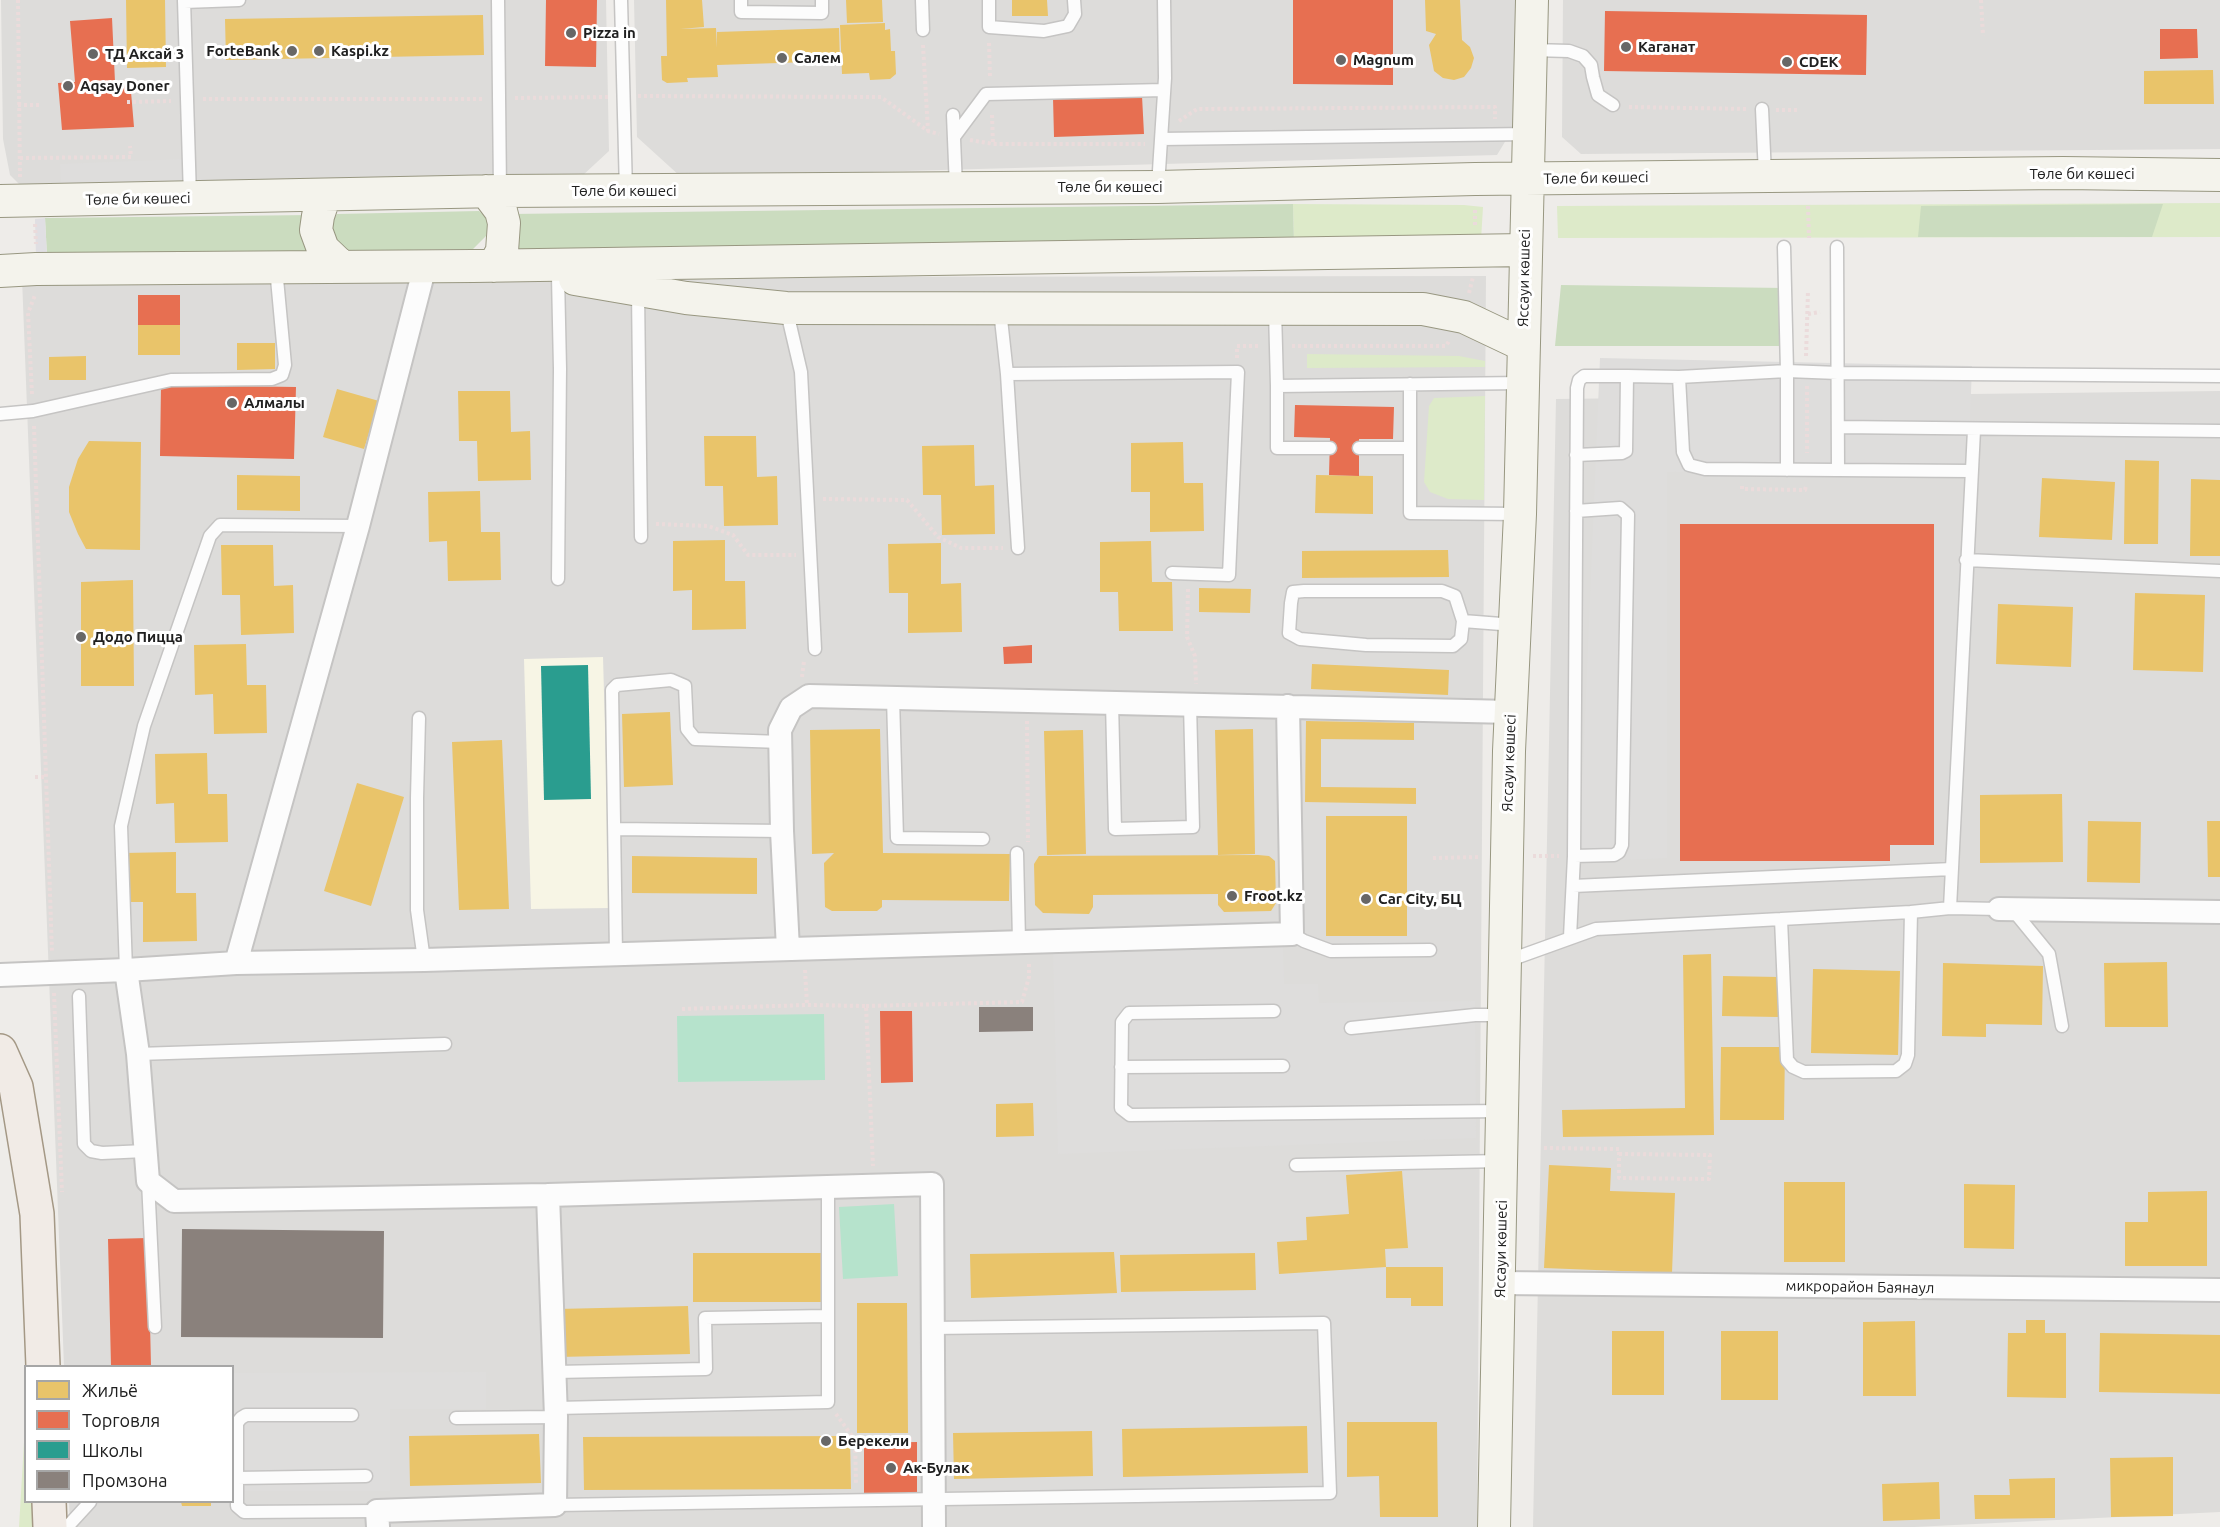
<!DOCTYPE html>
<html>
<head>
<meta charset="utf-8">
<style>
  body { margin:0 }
  #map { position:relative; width:2220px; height:1527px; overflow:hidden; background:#eeece9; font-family:Ubuntu,sans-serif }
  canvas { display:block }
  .legend { position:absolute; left:24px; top:1365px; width:210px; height:138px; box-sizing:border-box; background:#fff; border:2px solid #a6a6a6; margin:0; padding:8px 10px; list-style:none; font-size:18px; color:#202020 }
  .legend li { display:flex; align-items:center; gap:12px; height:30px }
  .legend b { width:30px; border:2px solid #a6a6a6 }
</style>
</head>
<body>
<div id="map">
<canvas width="2220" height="1527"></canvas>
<ul class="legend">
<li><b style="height:16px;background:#e9c46a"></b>Жильё</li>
<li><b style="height:16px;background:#e76f51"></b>Торговля</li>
<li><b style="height:16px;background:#2a9d8f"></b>Школы</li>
<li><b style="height:16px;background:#8a817c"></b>Промзона</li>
</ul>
</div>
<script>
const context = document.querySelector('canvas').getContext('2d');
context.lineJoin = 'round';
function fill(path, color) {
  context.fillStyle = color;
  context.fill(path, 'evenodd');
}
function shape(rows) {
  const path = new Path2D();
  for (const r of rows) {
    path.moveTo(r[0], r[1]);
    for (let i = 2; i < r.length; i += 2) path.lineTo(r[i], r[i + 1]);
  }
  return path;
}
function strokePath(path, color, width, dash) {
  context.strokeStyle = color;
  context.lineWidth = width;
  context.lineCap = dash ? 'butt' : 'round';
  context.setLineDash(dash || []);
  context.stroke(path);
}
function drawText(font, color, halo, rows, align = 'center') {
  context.font = font + ' Ubuntu,sans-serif';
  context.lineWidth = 6;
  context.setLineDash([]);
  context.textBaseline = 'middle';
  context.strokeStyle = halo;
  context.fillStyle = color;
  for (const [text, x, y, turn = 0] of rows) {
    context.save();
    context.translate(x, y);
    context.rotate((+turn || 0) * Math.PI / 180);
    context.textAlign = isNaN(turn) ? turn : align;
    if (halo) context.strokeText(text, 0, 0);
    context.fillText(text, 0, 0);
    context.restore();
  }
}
fill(shape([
  [1,0,606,0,609,151,582,176,35,200,10,175,3,139],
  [634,0,1520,0,1517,122,1497,155,681,177,637,137],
  [1563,0,2220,0,2220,149,1581,154,1562,137],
  [1486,276,1477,1527,70,1527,69,1502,232,1502,232,1366,64,1366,22,278],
  [2220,391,2220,1512,1914,1527,1533,1527,1556,399]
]), '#dddcda');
fill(shape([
  [603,657,610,908,531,909,524,659]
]), '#f7f5e5');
fill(shape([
  [2220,203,2220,237,1558,238,1557,206],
  [1293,204,1464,205,1483,207,1481,240,1294,243],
  [1307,354,1459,356,1485,361,1485,367,1307,368],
  [1485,396,1484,500,1448,499,1430,492,1424,482,1429,406,1434,398],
  [25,1425,26,1502,40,1502,41,1527,19,1527]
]), '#ddeac9');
fill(shape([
  [1293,204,1294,243,512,250,519,241,519,231,511,214],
  [2163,204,2152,237,1918,237,1921,206],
  [479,211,488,219,488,228,486,236,473,249,342,251,334,248,331,224,337,214],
  [311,215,309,252,47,256,45,218],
  [1561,285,1785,288,1786,346,1555,346]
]), '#cbdcbf');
fill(shape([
  [824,1014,825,1080,678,1082,677,1016],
  [894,1204,898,1276,843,1279,839,1207]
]), '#b6e3cc');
fill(shape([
  [183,159,184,181,61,185,60,164],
  [1600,358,1972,366,1968,471,1667,472,1667,858,1579,862],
  [1283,947,1284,984,1318,984,1319,1003,1475,1001,1476,1138,1058,1154,1053,952],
  [486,1372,486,1409,390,1409,390,1491,233,1491,232,1373]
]), '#dedddc');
fill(shape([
  [45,218,47,256,36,256,35,219]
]), '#e0dfe3');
fill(shape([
  [126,0,165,0,166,67,127,68],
  [666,0,702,0,704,27,680,29,716,28,717,48,717,32,839,28,840,61,717,65,718,77,687,78,688,82,667,83,662,80,661,56,667,56],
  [846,0,882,0,883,22,847,23],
  [1012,0,1047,0,1048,16,1012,16],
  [1425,0,1460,0,1462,40,1470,47,1474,58,1471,68,1464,77,1454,80,1443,78,1434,71,1429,45,1436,34,1426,31],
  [483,15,484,55,226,60,225,19],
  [885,23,885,30,890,29,891,51,895,51,896,74,890,79,870,80,869,73,842,74,840,25],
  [2213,70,2214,104,2144,104,2144,71],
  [138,325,180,325,180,355,138,355],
  [237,343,275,343,275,369,237,370],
  [86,356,86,380,49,380,49,357],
  [337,389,379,401,364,449,323,437],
  [458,391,510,391,511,432,530,431,531,480,478,481,477,441,459,441],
  [704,436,756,436,757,477,777,476,778,525,724,526,723,486,705,486],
  [89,441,141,442,140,550,86,549,78,534,69,512,69,487,78,459],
  [1183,442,1184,483,1203,483,1204,531,1150,532,1150,492,1131,492,1131,443],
  [974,445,975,486,994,485,995,534,942,535,941,495,923,495,922,446],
  [2125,460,2159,461,2158,544,2124,544],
  [237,475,300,476,300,511,237,510],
  [1316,475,1373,476,1373,514,1315,513],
  [2042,478,2115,482,2112,540,2039,537],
  [2191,479,2220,480,2220,556,2190,556],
  [480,491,481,532,500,532,501,580,448,581,447,541,429,542,428,492],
  [725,540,725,581,745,581,746,629,692,630,692,590,673,591,673,541],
  [1151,541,1152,582,1172,582,1173,631,1119,631,1118,592,1100,592,1100,542],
  [941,543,941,584,961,583,962,632,908,633,908,593,889,593,888,544],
  [221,545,273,545,274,586,293,585,294,633,241,635,240,595,222,595],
  [1448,550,1449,577,1302,578,1302,551],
  [133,580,134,686,81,686,81,582],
  [1199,588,1251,589,1250,613,1199,612],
  [2135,593,2205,595,2203,672,2133,670],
  [1998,604,2073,607,2071,667,1996,664],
  [246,644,247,685,266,685,267,733,214,734,213,694,195,695,194,645],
  [1312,664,1449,670,1448,695,1311,689],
  [670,712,673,785,624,787,622,714],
  [1306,721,1414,723,1414,740,1321,739,1321,787,1416,788,1416,804,1305,802],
  [880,729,883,853,1010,854,1009,901,882,900,882,907,877,911,832,911,825,907,824,863,834,853,812,854,810,730],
  [1253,729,1255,854,1218,855,1215,730],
  [1083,730,1086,854,1047,855,1044,731],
  [502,740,509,909,459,910,452,742],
  [207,753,208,794,227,794,228,842,175,843,174,803,156,804,155,754],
  [357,783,404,797,371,906,324,891],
  [2062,794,2063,862,1980,863,1980,795],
  [1326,816,1407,816,1407,936,1326,936],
  [2088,821,2141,822,2140,883,2087,882],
  [2207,821,2220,821,2220,877,2208,877],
  [176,852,176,893,196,893,197,941,143,942,143,902,124,902,123,853],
  [1258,855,1269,856,1275,861,1276,903,1271,911,1224,912,1218,905,1218,894,1093,895,1093,907,1089,914,1043,913,1035,905,1034,864,1039,856],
  [632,856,757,858,757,894,632,893],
  [1711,954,1714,1135,1563,1137,1562,1110,1685,1108,1683,955],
  [2167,962,2168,1027,2105,1027,2104,963],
  [1943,963,2043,966,2042,1025,1986,1024,1986,1037,1942,1036],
  [1813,969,1900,971,1898,1055,1811,1053],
  [1723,976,1779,977,1778,1017,1722,1016],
  [1721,1047,1785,1047,1784,1120,1720,1120],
  [1033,1103,1034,1136,996,1137,996,1104],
  [1549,1165,1611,1168,1610,1191,1675,1193,1672,1273,1544,1268],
  [1402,1171,1408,1248,1385,1249,1386,1267,1279,1274,1277,1242,1307,1240,1306,1217,1349,1214,1346,1175],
  [1784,1182,1845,1182,1845,1262,1784,1262],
  [1964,1184,2015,1185,2014,1249,1964,1248],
  [2207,1191,2207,1266,2125,1266,2125,1222,2148,1222,2148,1192],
  [1114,1252,1117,1293,971,1298,970,1254],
  [693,1253,822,1253,823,1302,693,1302],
  [1255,1253,1256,1290,1121,1292,1120,1255],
  [1386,1267,1443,1267,1443,1306,1411,1306,1411,1298,1386,1298],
  [857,1303,907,1303,908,1433,857,1433],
  [688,1306,690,1354,558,1357,557,1309],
  [2026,1320,2045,1320,2045,1333,2066,1333,2066,1398,2007,1397,2008,1333,2026,1333],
  [1915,1321,1916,1396,1863,1396,1863,1322],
  [1612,1331,1664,1331,1664,1395,1612,1395],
  [1721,1331,1778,1331,1778,1400,1721,1400],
  [2100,1333,2220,1335,2220,1394,2099,1392],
  [1347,1422,1437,1422,1438,1517,1380,1517,1379,1476,1347,1477],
  [1307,1426,1308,1473,1123,1477,1122,1429],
  [1092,1431,1093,1476,954,1479,953,1433],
  [539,1434,541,1483,410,1486,409,1436],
  [850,1436,851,1489,584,1490,583,1437],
  [2173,1457,2173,1516,2111,1517,2110,1458],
  [2055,1478,2055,1518,1975,1519,1974,1495,2010,1495,2009,1479],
  [1939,1482,1940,1519,1883,1521,1882,1484],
  [181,1502,211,1502,211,1506,182,1506]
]), '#e9c46a');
fill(shape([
  [546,0,597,0,596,67,545,66],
  [1293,0,1393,0,1393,85,1293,84],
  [1605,11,1867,15,1866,75,1604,71],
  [112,18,115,82,130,80,134,127,62,130,58,83,75,82,70,21],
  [2160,29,2197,29,2198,58,2160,59],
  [1142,96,1144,134,1054,137,1053,98],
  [138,295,180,295,180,325,138,325],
  [161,385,296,387,294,459,160,456],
  [1295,405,1394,407,1393,439,1359,439,1359,476,1329,475,1330,438,1294,437],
  [1680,524,1934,524,1934,845,1890,845,1890,861,1680,861],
  [1032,645,1032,663,1004,664,1003,647],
  [880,1011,912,1011,913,1082,881,1083],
  [148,1238,151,1366,111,1366,108,1239],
  [917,1442,917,1493,864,1493,864,1443]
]), '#e76f51');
fill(shape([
  [588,665,591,799,544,800,541,666]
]), '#2a9d8f');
fill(shape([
  [979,1007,1033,1007,1033,1031,979,1032],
  [182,1229,384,1231,383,1338,181,1337]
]), '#8a817c');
const lane = shape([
  [184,0,190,197],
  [498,0,500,191],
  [621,0,626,191],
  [741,0,741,12,822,13,822,0],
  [922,0,923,30],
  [989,0,989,27,1044,31,1068,26,1075,14,1074,0],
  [184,2,239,0],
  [1532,50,1569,51,1583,56,1591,65,1593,77,1598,95,1613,105],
  [1762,109,1765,175],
  [953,115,956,187],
  [954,137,986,94,1164,90],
  [1161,139,1528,134],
  [1158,186,1165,78,1164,0],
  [1784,247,1787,371,1838,373,2220,376],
  [1837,247,1838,470],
  [558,276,560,369,558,579],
  [638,292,641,537],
  [786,308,801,372,815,649],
  [1000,310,1007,374,1238,372,1229,575,1172,573],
  [1275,310,1277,386,1522,383],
  [1007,374,1018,548],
  [1679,377,1787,371,1787,470],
  [1277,386,1277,448,1330,448],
  [0,414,33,411,171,380,272,379,282,375,285,365,276,268],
  [1838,427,2220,431],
  [1359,448,1410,448,1410,513,1519,514],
  [1410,448,1410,384],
  [1576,455,1622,453,1626,451,1627,376,1679,377,1683,452,1689,465,1705,469,1971,471],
  [1966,560,2220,571],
  [1304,591,1442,591,1455,596,1463,621,1461,639,1453,646,1366,645,1300,639,1289,633,1291,603,1293,592,1304,591],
  [1463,621,1514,625],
  [893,698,897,838,983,839],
  [1112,702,1115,829,1193,827,1190,704],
  [419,718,417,798,417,910,424,960],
  [615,829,782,831],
  [1017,853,1019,941],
  [1574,856,1614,855,1619,852,1622,845,1628,515,1620,508,1576,511],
  [1573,886,1952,869],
  [1950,908,1974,430],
  [2013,910,2049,954,2062,1026],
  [1781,919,1787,1060,1793,1067,1804,1072,1896,1071,1905,1064,1908,1055,1911,912,1950,908,1999,909],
  [1292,934,1304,941,1331,951,1430,950],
  [1570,937,1574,856,1577,388,1579,380,1584,376,1627,376],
  [616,954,612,690,617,685,671,680,685,686,687,729,695,739,781,742],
  [1507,961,1596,929,1911,912],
  [126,970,121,826,144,726,210,536,220,525,358,526],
  [79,996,84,1144,91,1151,102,1153,145,1151],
  [1274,1011,1129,1013,1122,1022,1121,1108,1130,1115,1502,1111],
  [1351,1028,1475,1015,1505,1015],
  [138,1054,445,1044],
  [1121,1067,1283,1066],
  [1296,1165,1502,1161],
  [148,1181,155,1327],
  [555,1372,706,1369,705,1318,828,1316],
  [556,1408,828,1402,828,1187],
  [352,1415,246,1415,241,1418,237,1423,237,1506,244,1512,377,1511],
  [456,1418,556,1417],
  [237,1478,366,1476],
  [555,1505,1330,1493,1324,1323,932,1328],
  [67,1527,90,1502]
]);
const street = shape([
  [1999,909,2220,912],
  [788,949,782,831,780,730,791,708,809,696,1511,712],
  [236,963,358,526,425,266],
  [126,970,138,1054,148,1181,174,1201,548,1195,556,1417,555,1505,377,1511,378,1527],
  [0,975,126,970,236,963,424,960,1292,934,1288,706],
  [548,1195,932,1184,934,1527],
  [1500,1283,2220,1290]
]);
const secondary = shape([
  [486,191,501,211,504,223,502,251,494,266],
  [325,195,318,216,316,230,323,249,341,266],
  [0,201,500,191,1158,187,1475,179,2063,173,2220,175],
  [0,271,36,269,473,266,1525,250],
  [575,279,686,298,786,308,1423,309,1464,317,1523,345],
  [1494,1527,1509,751,1520,514,1532,0]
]);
const primary = shape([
  [0,1051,16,1087,37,1214,43,1366],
  [49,1502,50,1527]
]);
strokePath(lane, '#c5c4c3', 15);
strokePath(street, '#c5c4c3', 26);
strokePath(secondary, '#989781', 34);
strokePath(primary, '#a49885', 36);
strokePath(shape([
  [18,0,20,177],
  [1981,0,1983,36],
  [989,43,990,77],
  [923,45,928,131],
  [638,96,881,97,928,131,939,134],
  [515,98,609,97],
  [203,99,483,99],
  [127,102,171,101],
  [18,105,41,105],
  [1629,107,1748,109],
  [1776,110,1799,110],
  [992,115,993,144],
  [1179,121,1197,109,1495,107,1495,119],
  [970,140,993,144,1145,144],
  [20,158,131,157,130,146],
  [1808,206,1809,238],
  [35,224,36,244],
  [1475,225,1475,208],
  [1469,293,1473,277],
  [1808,314,1820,312],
  [1292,346,1446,346,1449,341],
  [1806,356,1808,291],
  [1237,358,1237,346,1261,346],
  [1807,386,1807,453],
  [32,394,28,313,35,295],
  [34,426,52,952],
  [1742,486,1742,489,1805,490,1806,486],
  [823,499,907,500,938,537,961,548,1003,548],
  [656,524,708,526,733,535,748,555,796,555],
  [1188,589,1187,637,1195,656,1196,684],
  [802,677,804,661],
  [1027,721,1028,842],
  [35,777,46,777],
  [1533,856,1559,856],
  [1433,858,1481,857],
  [805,970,807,1005],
  [54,993,62,1192],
  [866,1006,1022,1002,1029,977,1029,961],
  [682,1009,807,1005,866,1006,873,1166],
  [1544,1148,1619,1149,1619,1178,1709,1179,1710,1155,1619,1154],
  [836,1414,855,1440,856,1484],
  [855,1440,914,1439]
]), '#ebdbdb', 4, [3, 3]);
strokePath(lane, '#fcfcfc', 12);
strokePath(street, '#fcfcfc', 22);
strokePath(secondary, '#f4f3ec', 32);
strokePath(primary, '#f1ebe6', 33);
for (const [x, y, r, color] of [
  [571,33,6,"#686766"],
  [1626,47,6,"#686766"],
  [292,51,6,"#686766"],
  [319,51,6,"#686766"],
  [93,54,6,"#686766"],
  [782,58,6,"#686766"],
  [1341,60,6,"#686766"],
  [1787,62,6,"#686766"],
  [68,86,6,"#686766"],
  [232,403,6,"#686766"],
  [81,637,6,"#686766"],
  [1232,896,6,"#686766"],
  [1366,899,6,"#686766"],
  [826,1441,6,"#686766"],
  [891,1468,6,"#686766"]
]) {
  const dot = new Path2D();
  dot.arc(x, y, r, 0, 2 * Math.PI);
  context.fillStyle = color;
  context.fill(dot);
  strokePath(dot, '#fff', 2);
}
drawText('bold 15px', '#202020', '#fff', [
  ["Pizza in",583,33],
  ["Каганат",1638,47],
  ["ForteBank",280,51,"right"],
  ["Kaspi.kz",331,51],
  ["ТД Аксай 3",105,54],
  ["Салем",794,58],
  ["Magnum",1353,60],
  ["CDEK",1799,62],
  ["Aqsay Doner",80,86],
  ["Алмалы",244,403],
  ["Додо Пицца",93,637],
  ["Froot.kz",1244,896],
  ["Car City, БЦ",1378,899],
  ["Берекели",838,1441],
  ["Ак-Булак",903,1468]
], 'left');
drawText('15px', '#202020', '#fff', [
  ["Төле би көшесі",2082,174],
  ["Төле би көшесі",1596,178,-1],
  ["Төле би көшесі",1110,187],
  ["Төле би көшесі",624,191],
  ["Төле би көшесі",138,199,-1],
  ["Яссауи көшесі",1524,278,-89],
  ["Яссауи көшесі",1509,763,-88],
  ["Яссауи көшесі",1501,1249,-89],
  ["микрорайон Баянаул",1860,1287,1]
]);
</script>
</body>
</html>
